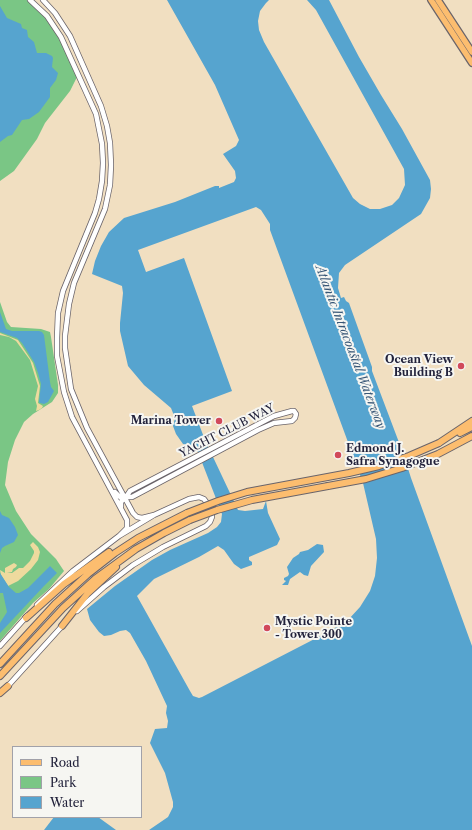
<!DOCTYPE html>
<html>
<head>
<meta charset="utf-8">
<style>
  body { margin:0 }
  #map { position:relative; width:472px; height:830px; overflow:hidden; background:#f1dfc1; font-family:"Libre Caslon Text",serif }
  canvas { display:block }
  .legend { position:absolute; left:12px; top:746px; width:130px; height:72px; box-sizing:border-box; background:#f6f6f2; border:1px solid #a1a1a9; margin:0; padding:5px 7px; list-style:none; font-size:12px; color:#22223b }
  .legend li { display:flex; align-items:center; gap:8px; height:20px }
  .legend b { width:20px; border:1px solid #a1a1a9 }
</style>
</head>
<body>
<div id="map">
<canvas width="472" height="830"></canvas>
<ul class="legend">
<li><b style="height:5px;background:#fcbd6f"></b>Road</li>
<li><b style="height:11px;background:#7ac685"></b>Park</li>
<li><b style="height:11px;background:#56a4cf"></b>Water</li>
</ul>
</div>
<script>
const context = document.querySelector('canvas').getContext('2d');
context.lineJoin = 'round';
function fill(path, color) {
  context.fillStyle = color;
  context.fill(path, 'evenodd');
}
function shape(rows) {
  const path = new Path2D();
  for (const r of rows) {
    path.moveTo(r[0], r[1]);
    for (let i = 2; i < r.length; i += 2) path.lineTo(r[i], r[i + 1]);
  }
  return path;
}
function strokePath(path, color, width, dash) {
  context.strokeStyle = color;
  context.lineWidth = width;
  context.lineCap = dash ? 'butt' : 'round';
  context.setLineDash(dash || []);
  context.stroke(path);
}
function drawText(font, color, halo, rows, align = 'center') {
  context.font = font + ' "Libre Caslon Text",serif';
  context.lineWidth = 4;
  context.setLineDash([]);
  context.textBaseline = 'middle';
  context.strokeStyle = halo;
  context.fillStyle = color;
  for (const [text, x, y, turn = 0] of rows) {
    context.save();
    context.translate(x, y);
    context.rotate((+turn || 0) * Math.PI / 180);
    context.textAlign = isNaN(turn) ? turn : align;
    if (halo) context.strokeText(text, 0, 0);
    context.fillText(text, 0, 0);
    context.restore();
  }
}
fill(shape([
  [0,0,27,0,32,3,53,26,67,53,77,77,70,91,45,123,37,139,14,171,0,181],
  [0,302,7,322,11,327,41,329,50,332,51,337,58,385,58,393,52,402,33,414,24,422,15,440,8,462,5,485,16,511,31,534,56,559,64,571,49,589,33,603,0,641]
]), '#7ac685');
fill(shape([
  [0,333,18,340,33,363,40,386,38,403,43,406,42,408,39,410,36,411,37,406,35,399,38,386,30,360,16,341,9,337,0,335],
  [33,542,38,547,40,552,38,560,31,569,18,581,8,586,1,575,0,570,5,573,5,568,14,563,17,565,16,567,13,569,12,572,7,573,12,573,19,568,23,568,30,561,34,553,34,551,30,545]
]), '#eeda9e');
fill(shape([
  [167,0,269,0,266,3,260,11,258,21,259,30,264,42,353,198,360,204,370,209,380,209,392,205,399,198,405,185,404,169,316,10,307,0,329,0,359,57,381,95,402,129,430,180,431,189,430,198,421,214,345,265,339,273,338,288,341,298,344,297,346,301,349,303,372,367,372,371,403,453,411,478,472,646,472,830,149,830,168,817,173,807,173,802,165,773,150,743,155,729,167,728,168,721,166,713,167,706,146,661,130,633,126,630,120,631,111,635,104,636,99,632,90,620,87,609,115,586,152,560,170,550,208,533,217,527,221,522,222,514,198,452,194,447,183,444,176,434,173,426,175,418,171,408,144,385,128,366,120,331,120,323,123,293,122,286,92,274,95,261,101,246,109,232,124,218,175,202,215,186,219,186,219,188,234,182,236,178,235,171,223,154,236,146,239,140,215,85],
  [256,207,261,210,270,224,270,230,363,483,376,539,377,558,375,576,370,591,360,607,348,620,330,631,202,697,199,698,193,696,190,691,137,596,154,579,199,557,218,546,224,550,234,564,241,569,252,565,252,562,249,560,249,557,277,545,280,539,268,513,266,501,263,509,245,511,238,510,205,440,192,406,232,391,184,258,146,272,138,250],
  [0,6,7,18,21,24,22,28,27,30,28,37,34,42,37,53,46,53,52,56,53,58,52,67,58,73,56,80,50,88,50,97,39,112,29,119,22,120,12,135,8,136,0,142],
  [0,312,6,329,12,331,39,331,42,332,44,335,50,382,51,387,54,391,48,402,44,404,40,403,39,402,41,384,38,373,34,362,22,343,17,338,0,332],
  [0,511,2,515,9,518,15,527,18,535,14,542,5,546,2,548,0,553],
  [317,544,323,545,324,552,311,566,308,576,304,575,300,572,290,579,288,585,282,585,286,581,284,580,284,578,288,576,289,574,287,567,293,558,299,554,300,552,308,550],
  [50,566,57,573,44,586,0,633,0,623,7,612,3,593,0,593,0,573,9,587,16,593,19,593,28,588],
  [54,817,98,817,116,830,44,830]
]), '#56a4cf');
const tertiary = shape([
  [30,0,47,16,61,37,96,114,102,144,103,163,102,181,99,199,95,213,63,291,58,313,57,338,57,356,64,392,72,417,127,520,127,528,119,536],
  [43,0,55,13,70,36,101,106,107,126,110,143,111,165,110,185,105,209,74,283,69,304,65,336,65,348,71,389,87,428,133,513,137,517,142,518,154,515],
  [115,492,121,498,126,497,132,497,258,430,274,423,292,421,295,418,296,414,294,411,292,411,274,416,130,491,126,497,121,502,121,507],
  [37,605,73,571,119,536,154,515,189,499,199,497,204,499,207,503,210,508,212,517,210,522,206,526,163,547,133,565,104,587,77,611],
  [0,646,27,616],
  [7,687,63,625]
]);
const primary = shape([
  [431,0,472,63],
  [438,0,472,52]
]);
const motorway = shape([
  [460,433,472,427],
  [439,443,472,421],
  [328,486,366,479,402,468,438,454,472,436],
  [26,618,64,584,109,552],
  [62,626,88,593,116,567],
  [0,664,55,604,88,574,115,553,138,538,187,513],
  [0,676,63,608,95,579,136,549,164,533,190,520],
  [0,693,8,686]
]);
strokePath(tertiary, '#6a646a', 6);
strokePath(primary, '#6a646a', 8);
strokePath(motorway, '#6a646a', 8);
strokePath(tertiary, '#fff', 4.5);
strokePath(primary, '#fcbd6f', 5.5);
strokePath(motorway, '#fcbd6f', 6);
const motorwayBridge = shape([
  [187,513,218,501,247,492,349,473,379,466,409,456,439,443],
  [190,520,217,510,252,500,328,486]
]);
strokePath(motorwayBridge, '#6a646a', 8, []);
strokePath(motorwayBridge, '#fcbd6f', 6);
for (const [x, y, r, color] of [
  [461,366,4,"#d1495b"],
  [219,421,4,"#d1495b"],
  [338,455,4,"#d1495b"],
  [267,628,4,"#d1495b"]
]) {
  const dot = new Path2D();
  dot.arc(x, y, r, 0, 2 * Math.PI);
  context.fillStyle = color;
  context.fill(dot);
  strokePath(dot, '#f6f6f2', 1.5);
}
drawText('bold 11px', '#22223b', '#f6f6f2', [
  ["Ocean View",453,360],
  ["Building B",453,373],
  ["Marina Tower",211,421],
  ["Edmond J.",346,449,"left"],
  ["Safra Synagogue",346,462,"left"],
  ["Mystic Pointe",275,622,"left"],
  ["- Tower 300",275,635,"left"]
], 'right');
drawText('11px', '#22223b', '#f6f6f2', [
  ["YACHT CLUB WAY",227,431,-27]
]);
drawText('italic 12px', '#375676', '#f6f6f2', [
  ["Atlantic Intracoastal Waterway",350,347,69]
]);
</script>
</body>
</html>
